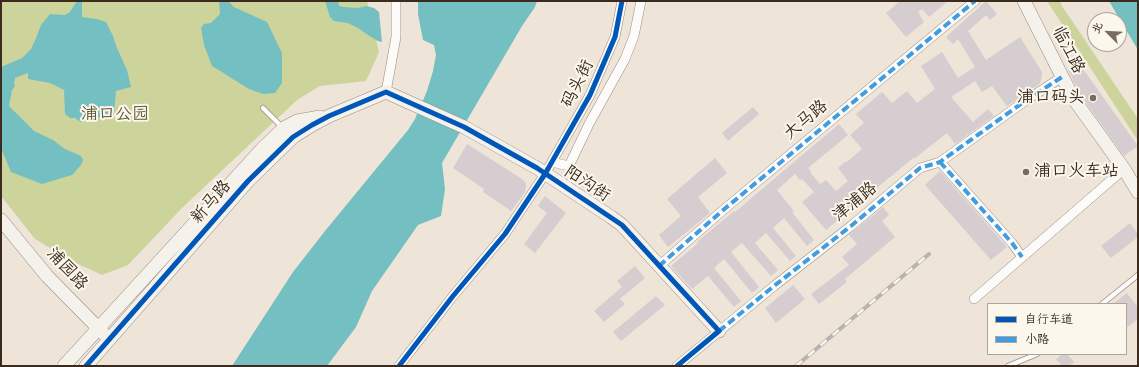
<!DOCTYPE html>
<html>
<head>
<meta charset="utf-8">
<style>
  body { margin:0 }
  #map { position:relative; width:1139px; height:367px; overflow:hidden; background:#eee4d7; font-family:Caveat,"LXGW WenKai TC",sans-serif }
  canvas { display:block }
  .frame { position:absolute; inset:0; border:2px solid #3b2a1e; pointer-events:none }
  .legend { position:absolute; left:987px; top:303px; width:140px; height:52px; box-sizing:border-box; background:#fbf7ec; border:1px solid #aea59a; margin:0; padding:5px 7px; list-style:none; font-size:12px; color:#3b2a1e }
  .legend li { display:flex; align-items:center; gap:8px; height:20px }
  .legend b { width:20px; border:1px solid #aea59a }
  .north { position:absolute; left:1087px; top:12px; width:40px; height:40px; box-sizing:border-box; background:#fbf7ec; border:1px solid #aea59a; border-radius:50%; rotate:294deg; font-size:11px; font-weight:700; line-height:16px; text-align:center; color:#3b2a1e }
  .north::after { content:''; display:block; margin:auto; width:14px; height:18px; background:#7a6b5f; clip-path:polygon(50% 0,100% 100%,50% 72%,0 100%) }
</style>
</head>
<body>
<div id="map">
<canvas width="1139" height="367"></canvas>
<div class="frame"></div>
<ul class="legend">
<li><b style="height:5px;background:#0057b8"></b>自行车道</li>
<li><b style="height:5px;background:#3f9ce0"></b>小路</li>
</ul>
<div class="north">北</div>
</div>
<script>
const context = document.querySelector('canvas').getContext('2d');
context.lineJoin = 'round';
function fill(path, color) {
  context.fillStyle = color;
  context.fill(path, 'evenodd');
}
function shape(rows) {
  const path = new Path2D();
  for (const r of rows) {
    path.moveTo(r[0], r[1]);
    for (let i = 2; i < r.length; i += 2) path.lineTo(r[i], r[i + 1]);
  }
  return path;
}
function strokePath(path, color, width, dash) {
  context.strokeStyle = color;
  context.lineWidth = width;
  context.lineCap = dash ? 'butt' : 'round';
  context.setLineDash(dash || []);
  context.stroke(path);
}
function drawText(font, color, halo, rows, align = 'center') {
  context.font = font + ' Caveat,"LXGW WenKai TC",sans-serif';
  context.lineWidth = 4;
  context.setLineDash([]);
  context.textBaseline = 'middle';
  context.strokeStyle = halo;
  context.fillStyle = color;
  for (const [text, x, y, turn = 0] of rows) {
    context.save();
    context.translate(x, y);
    context.rotate((+turn || 0) * Math.PI / 180);
    context.textAlign = isNaN(turn) ? turn : align;
    if (halo) context.strokeText(text, 0, 0);
    context.fillText(text, 0, 0);
    context.restore();
  }
}
fill(shape([
  [1,1,367,1,379,52,366,81,320,86,297,100,182,208,128,265,102,275,76,263,35,239,1,196],
  [1047,1,1060,1,1062,6,1138,119,1138,141]
]), '#ccd49b');
fill(shape([
  [77,1,82,1,82,17,97,19,106,22,113,36,117,48,127,70,131,87,116,91,114,113,81,122,75,118,70,118,65,114,64,90,50,83,28,79,28,73,15,78,14,84,15,86,12,90,9,106,34,131,53,140,65,149,81,156,83,160,81,165,72,175,42,184,11,172,3,153,1,147,1,67,22,58,31,49,36,38,41,25,50,14,65,15,70,12],
  [219,1,228,1,234,7,267,22,282,53,282,83,275,93,263,94,249,89,212,66,204,45,201,28,204,24,211,23,220,14],
  [325,1,338,1,339,6,344,7,358,8,366,6,374,8,379,12,382,42,378,41,371,37,358,28,348,23,334,21,330,17],
  [418,1,537,1,535,7,522,26,442,163,445,189,441,216,418,225,372,291,356,327,327,366,232,366,293,272,325,231,408,130,415,119,427,91,433,71,436,55,434,45,423,40,418,14],
  [1109,1,1138,1,1138,50,1119,18]
]), '#74bfc2');
fill(shape([
  [900,1,948,1,929,17,922,9,918,12,924,22,906,37,886,13],
  [986,1,997,14,990,20,986,15,968,31,986,60,1020,37,1042,72,1042,77,1040,83,1038,85,1007,106,992,86,982,92,975,81,951,97,973,122,988,109,994,116,955,144,947,133,914,159,913,158,826,230,802,202,814,192,802,179,800,180,795,174,777,190,794,211,792,212,814,240,807,246,784,218,773,228,796,256,790,261,766,233,755,243,778,270,771,276,742,243,731,252,759,287,752,293,724,259,714,268,741,301,734,307,708,276,692,289,671,266,698,243,697,242,734,211,735,212,839,124,848,135,808,168,811,171,810,172,820,184,826,180,836,191,848,181,838,168,846,161,847,162,862,149,850,135,864,123,856,114,882,92,892,103,907,91,917,103,935,89,921,66,942,52,958,78,975,67,958,39,953,44,946,37],
  [1078,62,1138,146,1124,156,1080,94,1068,70],
  [753,107,759,114,728,141,722,133],
  [467,144,522,179,526,183,525,192,511,211,483,192,484,189,453,168],
  [715,158,727,173,698,197,710,213,668,247,659,235,681,216,667,199],
  [940,171,1007,247,991,260,925,185],
  [545,196,566,213,535,253,524,244,547,213,538,206],
  [883,207,889,215,882,221,895,237,845,279,847,282,819,304,811,294,849,265,842,257,857,244,849,235],
  [1130,223,1138,234,1138,237,1111,258,1101,246],
  [635,266,645,278,620,299,625,304,604,322,594,311,622,287,617,281],
  [793,285,805,299,776,323,765,308],
  [1126,292,1138,307,1138,319,1126,328,1126,304,1113,304,1126,294],
  [656,296,665,305,621,341,613,332],
  [1062,354,1067,354,1074,362,1069,366,1062,366,1056,359]
]), '#d6cdd1');
const lane = shape([
  [263,108,283,128],
  [1102,304,1138,275],
  [1008,366,1037,354]
]);
const street = shape([
  [386,92,396,37,396,1],
  [552,162,569,166,589,124,625,59,634,36,641,1],
  [940,162,1012,243,1022,257],
  [659,266,722,211,975,1],
  [974,299,1124,169],
  [399,366,453,296,505,234,545,174,590,95,615,37,622,1],
  [677,366,774,286,851,226,920,168,940,162,1025,101,1062,77]
]);
const secondary = shape([
  [1024,1,1073,98,1124,169,1138,192],
  [1,220,47,276,104,334],
  [64,366,264,147,284,128,297,121,320,117],
  [86,366,248,181,293,137,312,125,329,116,386,92,464,127,537,168,611,217,622,225,719,331]
]);
strokePath(lane, '#958e85', 6);
strokePath(street, '#958e85', 10);
strokePath(secondary, '#958e85', 14);
strokePath(lane, '#fcfbf9', 4.5);
strokePath(street, '#fcfbf9', 9);
strokePath(secondary, '#f5f1eb', 13);
const rail = shape([
  [796,366,929,254]
]);
strokePath(rail, '#b7b4b0', 4);
strokePath(rail, '#fbf7ec', 2.5, [8]);
strokePath(shape([
  [940,162,1012,243,1022,257],
  [659,266,722,211,975,1],
  [719,331,774,286,851,226,920,168,940,162,1025,101,1062,77]
]), '#3f9ce0', 4, [8, 4]);
strokePath(shape([
  [86,366,248,181,293,137,312,125,329,116,386,92,464,127,537,168,622,225,719,331,677,366],
  [399,366,453,296,505,234,545,174,590,95,615,37,622,1]
]), '#0057b8', 5);
for (const [x, y, r, color] of [
  [1093,98,4,"#7a6b5f"],
  [1026,172,4,"#7a6b5f"]
]) {
  const dot = new Path2D();
  dot.arc(x, y, r, 0, 2 * Math.PI);
  context.fillStyle = color;
  context.fill(dot);
  strokePath(dot, '#fbf7ec', 1.5);
}
drawText('17px', '#3b2a1e', '#fbf7ec', [
  ["临江路",1068,50,63],
  ["码头街",578,84,-64],
  ["大马路",806,120,-40],
  ["阳沟街",587,184,33],
  ["新马路",211,202,-49],
  ["津浦路",855,202,-39],
  ["浦园路",67,269,47]
]);
drawText('17px', '#3b2a1e', '#fbf7ec', [
  ["浦口码头",1085,98],
  ["浦口火车站",1034,172,"left"]
], 'right');
drawText('17px', '#5e5935', '#fbf7ec', [
  ["浦口公园",115,115]
]);
</script>
</body>
</html>
